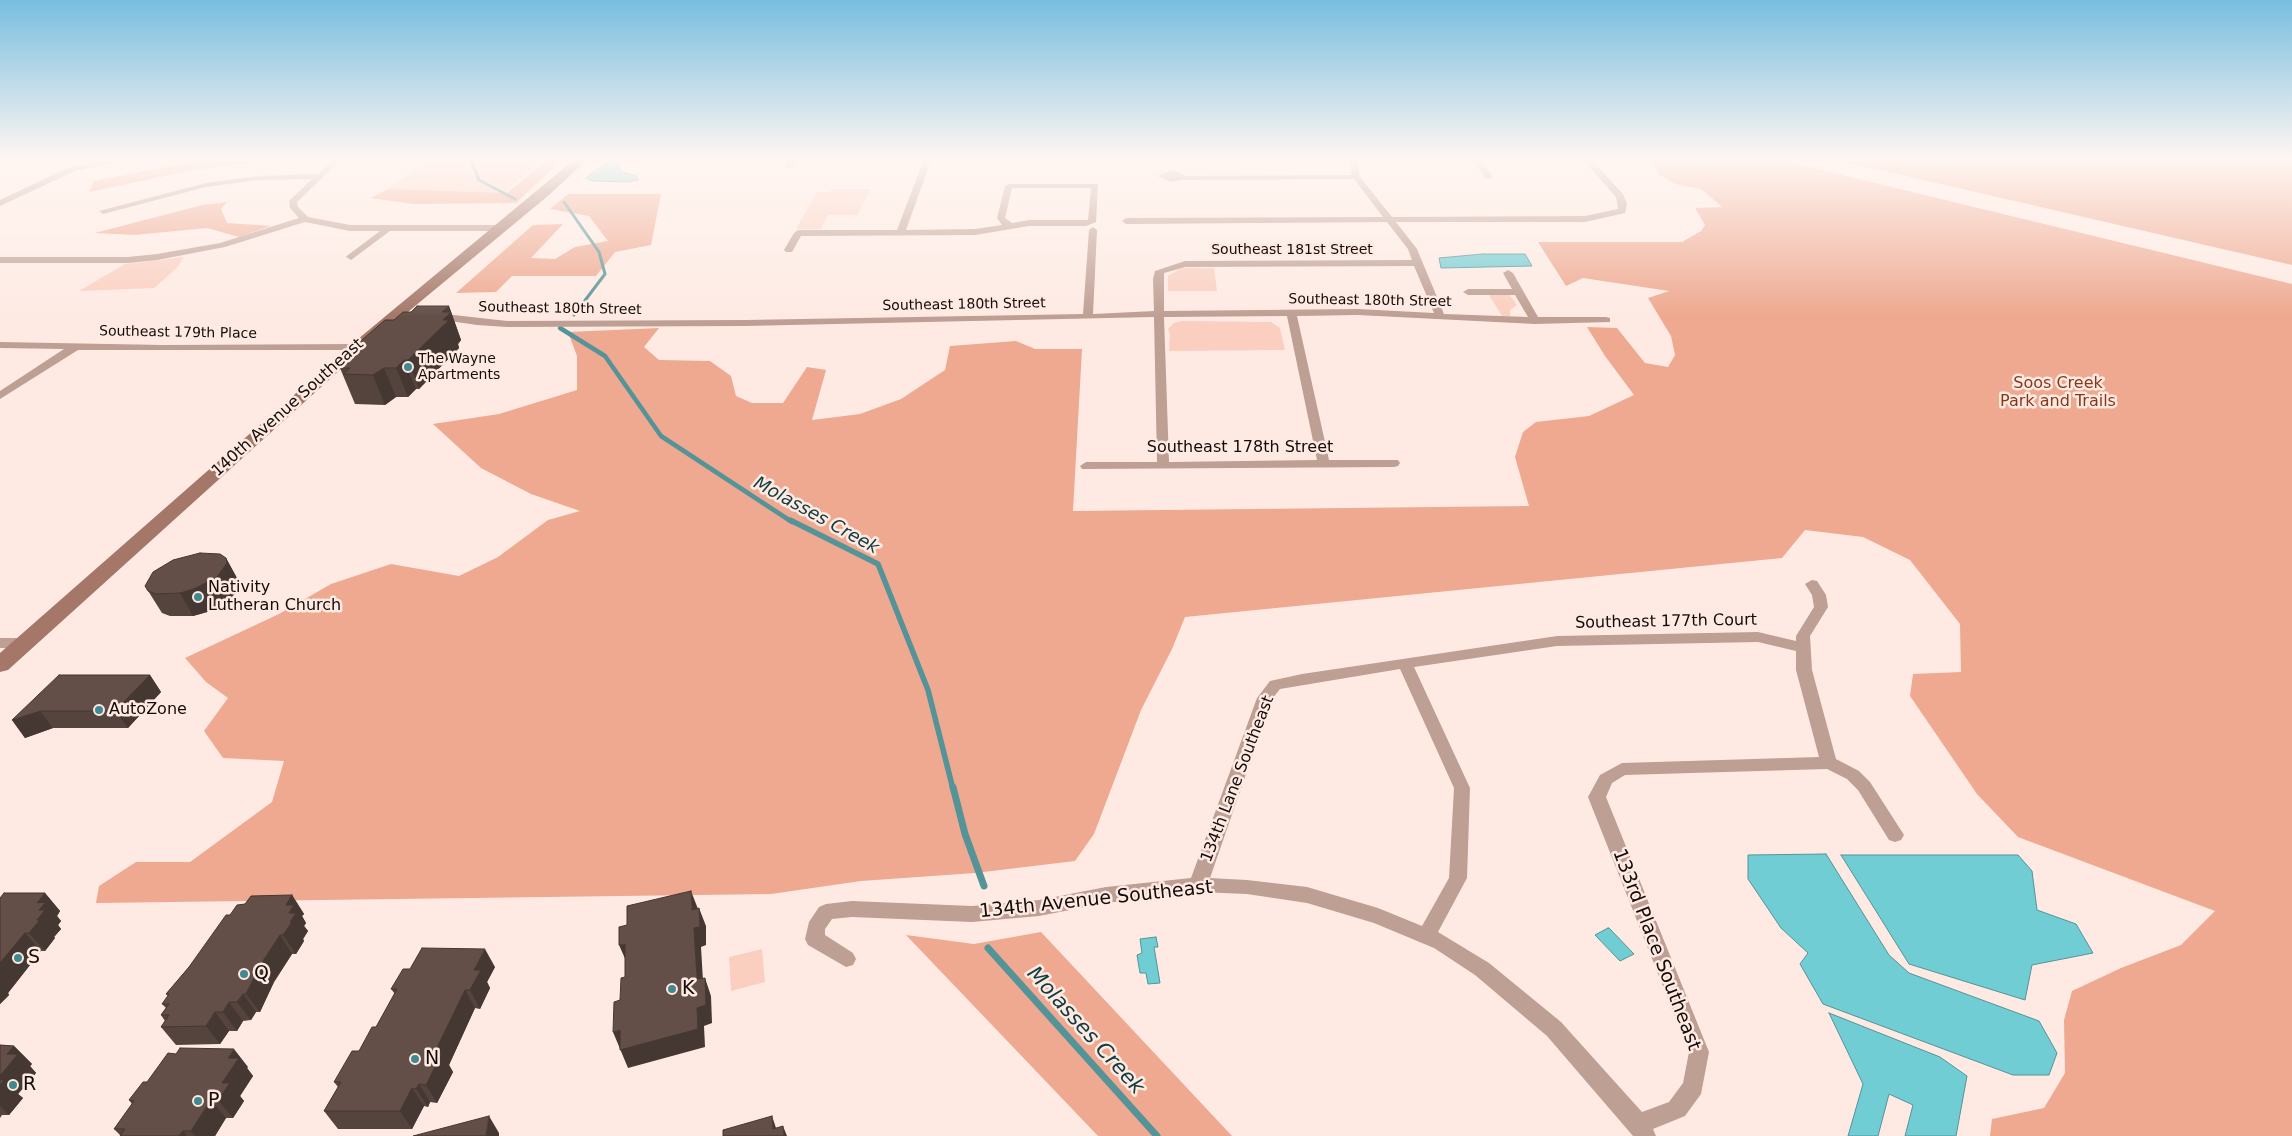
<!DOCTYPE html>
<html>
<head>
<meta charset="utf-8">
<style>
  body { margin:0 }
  canvas { display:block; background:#feeae3 }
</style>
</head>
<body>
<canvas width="2292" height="1136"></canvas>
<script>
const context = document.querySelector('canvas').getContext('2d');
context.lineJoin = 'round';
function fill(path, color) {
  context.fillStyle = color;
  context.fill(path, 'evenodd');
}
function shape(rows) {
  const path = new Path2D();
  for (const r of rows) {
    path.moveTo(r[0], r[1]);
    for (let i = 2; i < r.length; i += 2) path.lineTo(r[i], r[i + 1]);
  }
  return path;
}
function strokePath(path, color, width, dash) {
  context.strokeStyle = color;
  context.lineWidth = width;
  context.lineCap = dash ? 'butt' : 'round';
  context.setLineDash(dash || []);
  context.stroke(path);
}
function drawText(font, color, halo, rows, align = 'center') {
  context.font = font + ' "DejaVu Sans",sans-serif';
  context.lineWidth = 5;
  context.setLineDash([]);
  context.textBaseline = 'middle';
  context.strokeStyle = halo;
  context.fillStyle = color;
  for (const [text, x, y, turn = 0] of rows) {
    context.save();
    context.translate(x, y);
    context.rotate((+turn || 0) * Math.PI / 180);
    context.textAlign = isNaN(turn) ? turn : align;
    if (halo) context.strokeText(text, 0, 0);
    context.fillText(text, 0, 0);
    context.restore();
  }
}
fill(shape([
  [430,158,545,158,503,193,388,189],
  [648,158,777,160,783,162,782,165,642,165],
  [832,189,870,189,858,215,828,215,821,229,796,229,817,192,830,192],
  [184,257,177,268,154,288,79,291,125,264],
  [1181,268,1214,268,1217,291,1168,291,1168,276],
  [1509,294,1517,305,1510,310,1510,316,1502,316,1489,295],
  [1182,321,1271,322,1280,328,1285,350,1169,351,1170,335,1168,329,1174,323],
  [762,949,765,982,731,991,729,957]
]), '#facfc0');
fill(shape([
  [212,158,277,159,194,170,89,192,94,181],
  [550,158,564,158,516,203,413,204,371,198,388,189,507,193],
  [1650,158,1772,158,2292,284,2292,1136,1990,1136,1992,1119,2044,1108,2065,1073,2064,1020,2072,991,2121,968,2181,945,2215,911,2018,837,1977,794,1910,696,1913,674,1961,672,1960,624,1910,560,1863,537,1805,530,1782,558,1185,617,1172,649,1141,710,1094,834,1075,861,975,873,861,881,771,894,96,903,99,886,136,862,190,862,272,802,284,761,223,758,204,731,228,698,206,682,185,658,279,614,331,584,391,564,459,576,498,557,548,520,580,511,531,494,481,468,433,424,499,414,577,390,577,356,568,332,659,328,644,347,659,360,710,361,731,376,736,396,752,403,783,403,807,367,826,370,812,420,860,414,901,399,945,370,950,346,1016,341,1035,349,1082,349,1073,511,1529,506,1515,457,1523,432,1536,422,1589,416,1634,395,1605,356,1587,327,1617,328,1645,363,1668,367,1675,355,1671,336,1648,298,1669,291,1583,278,1566,286,1538,242,1682,242,1701,231,1705,225,1695,208,1722,207,1701,189,1675,184,1660,175],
  [1828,158,2292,158,2292,265],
  [568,194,661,194,651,245,615,252,596,276,512,276,496,292,456,293,533,225,563,224,531,258,555,259,575,247,608,241,589,216,550,209],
  [227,202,221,209,227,223,271,226,239,237,207,228,134,235,95,233,202,205],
  [1041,932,1232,1136,1098,1136,906,935,974,944]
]), '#eea990');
const water = shape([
  [612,158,619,158,618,166,622,172,636,176,638,180,629,182,593,181,586,178,612,158],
  [1483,254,1525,254,1532,266,1441,268,1439,258,1483,254],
  [1826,854,1889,955,1909,973,2039,1021,2057,1053,2049,1075,2013,1075,1823,1004,1800,964,1808,953,1781,928,1748,879,1748,855,1826,854],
  [1841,855,2018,855,2032,871,2037,910,2076,924,2093,953,2032,965,2025,1000,1909,964,1841,855],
  [1608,928,1609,928,1634,954,1620,961,1595,935,1608,928],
  [1156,937,1158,947,1154,947,1160,983,1148,984,1146,973,1140,973,1137,955,1142,953,1140,939,1156,937],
  [1829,1013,1940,1057,1967,1076,1956,1136,1905,1136,1913,1105,1889,1094,1878,1136,1848,1136,1863,1084,1829,1013]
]);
fill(water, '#70cdd4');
strokePath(water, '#549397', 1);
strokePath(shape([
  [470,158,479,180,515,199],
  [564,202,599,252,605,274,574,315]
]), '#549397', 3);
strokePath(shape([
  [560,328,605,356,661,436,792,522]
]), '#549397', 4.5);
strokePath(shape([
  [790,520,878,564,928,690,953,789]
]), '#549397', 5.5);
strokePath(shape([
  [953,787,965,834,984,886],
  [988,948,1157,1136]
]), '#549397', 7);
fill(shape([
  [119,158,135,158,75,171,0,206,0,200,70,167,119,158],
  [335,158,343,158,297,202,298,207,308,217,350,225,500,225,504,228,500,231,390,231,351,260,346,257,348,255,380,231,350,231,305,222,225,247,157,260,128,263,0,263,0,257,128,257,157,254,220,243,299,218,290,208,289,201,312,179,258,180,206,187,103,214,99,211,206,183,258,176,318,174,335,158],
  [790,158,798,158,792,167,786,167,785,165,790,158],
  [913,158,923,158,930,163,906,230,975,229,1002,225,997,218,1005,186,1009,184,1098,184,1096,222,1086,226,1029,226,975,235,801,236,792,252,786,252,784,250,794,233,798,230,897,230,922,164,913,158],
  [1012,188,1091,188,1088,220,1029,220,1012,223,1005,218,1012,188],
  [1349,158,1357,158,1360,177,1392,217,1585,216,1618,209,1616,197,1582,158,1590,158,1623,194,1627,204,1625,213,1585,222,1396,222,1417,249,1444,314,1528,317,1515,295,1468,295,1463,292,1468,289,1512,289,1503,273,1508,270,1513,273,1538,317,1606,317,1610,318,1610,322,1535,324,1358,315,1297,316,1329,460,1398,460,1400,463,1398,466,1394,467,1082,469,1080,466,1086,462,1157,462,1154,317,745,326,507,327,477,325,436,319,431,316,436,313,507,321,745,320,1083,314,1089,230,1093,227,1097,230,1093,314,1154,311,1153,279,1155,271,1185,261,1412,260,1408,249,1387,222,1126,224,1122,221,1126,218,1383,217,1354,179,1181,180,1172,182,1157,176,1173,170,1186,176,1352,175,1349,158],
  [1414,266,1434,313,1358,309,1164,311,1164,273,1185,267,1414,266],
  [1287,316,1317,460,1169,462,1164,317,1287,316],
  [1472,158,1480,158,1492,176,1491,178,1485,178,1472,158],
  [0,342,164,345,357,344,362,347,357,350,78,350,0,399,0,391,64,349,0,348,0,342],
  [1812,580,1817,581,1826,595,1828,607,1810,636,1812,670,1836,759,1859,771,1870,782,1904,835,1901,840,1895,842,1889,840,1858,790,1847,779,1827,769,1625,775,1612,783,1606,797,1709,1052,1701,1094,1685,1116,1653,1129,1656,1136,1633,1136,1547,1036,1475,975,1434,948,1374,923,1307,903,1247,894,1198,892,1106,903,1039,916,972,922,852,917,832,919,825,929,825,935,853,953,856,959,853,965,846,967,808,945,805,939,809,922,819,907,826,904,852,901,972,906,1039,900,1106,887,1191,878,1257,698,1270,681,1302,674,1557,636,1758,632,1796,641,1796,636,1814,607,1812,595,1805,584,1812,580],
  [1758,642,1796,651,1796,670,1819,757,1622,763,1600,775,1588,797,1689,1052,1683,1083,1669,1102,1642,1112,1561,1022,1489,963,1438,932,1467,878,1470,788,1414,667,1557,646,1758,642],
  [1400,669,1454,788,1449,878,1422,926,1378,908,1307,887,1247,880,1210,878,1272,699,1280,689,1400,669],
  [0,638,25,638,32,643,25,648,0,648,0,638]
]), '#be9f93');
fill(shape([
  [576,158,589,158,549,195,362,350,8,670,0,672,0,653,352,344,576,158]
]), '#a47768');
fill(shape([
  [449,306,461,340,458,344,459,348,419,389,416,389,408,397,396,397,385,405,355,404,340,368,343,365,340,359,394,320,411,312],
  [226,558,238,580,240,586,230,600,207,612,193,616,170,616,162,613,145,586],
  [150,675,161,692,128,728,53,728,25,738,12,720],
  [45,893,60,911,57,916,61,921,58,925,61,929,54,937,55,938,45,951,41,951,8,993,9,995,0,1004,0,898],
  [292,895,304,914,302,916,306,923,304,926,308,931,303,939,304,941,296,954,292,954,274,982,260,1012,256,1012,251,1020,243,1021,237,1031,229,1031,220,1044,176,1045,161,1027,165,1021,161,1015,166,1008,162,1004,168,996,166,994,189,967,230,915,245,904],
  [495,967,487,982,490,988,480,1009,475,1008,449,1065,453,1072,437,1103,430,1102,428,1107,424,1106,412,1129,338,1129,324,1111,338,1087,334,1082,359,1051,376,1027,395,994,391,989,410,969],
  [0,1045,14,1046,32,1064,30,1066,36,1073,18,1094,23,1098,9,1115,2,1115,0,1118],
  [248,1067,247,1068,253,1076,240,1096,244,1101,233,1118,226,1118,215,1136,120,1136,120,1135,114,1129,132,1104,129,1100,147,1082]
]), '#55443d');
fill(shape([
  [449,306,461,340,458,344,459,348,419,389,408,360,442,312],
  [404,360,416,389,408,397,396,368],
  [384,368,396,397,385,405,373,375],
  [226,558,238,580,240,586,230,600,207,612,193,616,180,593],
  [150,675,161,692,128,728,115,711],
  [40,711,53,728,25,738,12,720],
  [691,891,698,909,699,908,706,926,706,945,701,947,704,998,697,979,692,910],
  [45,893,60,911,57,916,61,921,58,925,61,929,54,937,55,938,45,951,29,933,37,920,39,910,37,903],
  [292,895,304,914,302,916,306,923,304,926,308,931,303,939,304,941,296,954,283,935,286,905],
  [25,933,41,951,8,993,9,995,0,1004,0,963],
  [280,935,292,954,274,982,260,1012,246,994,261,964],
  [625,944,627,963,619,945],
  [485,949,495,967,487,982,490,988,480,1009,470,990,474,970],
  [705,978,711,996,712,1023,704,1026,705,1047,628,1068,613,1032,697,1008],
  [465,990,475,1008,449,1065,453,1072,437,1103,426,1085,434,1054],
  [243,994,256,1012,251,1020,237,1002],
  [229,1002,243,1021,237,1031,223,1012],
  [215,1012,229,1031,220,1044,206,1026],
  [14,1046,32,1064,30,1066,36,1073,18,1094,23,1098,9,1115,0,1106,0,1076,7,1054],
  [234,1049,248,1067,247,1068,253,1076,240,1096,244,1101,233,1118,218,1100,228,1058],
  [419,1084,430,1102,428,1107,416,1089],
  [412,1088,424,1106,412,1129,400,1111],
  [211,1100,226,1118,215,1136,195,1136,191,1131],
  [489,1116,499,1133,499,1136,486,1136],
  [772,1116,778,1134,773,1129],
  [783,1126,787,1136,784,1136],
  [183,1131,187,1136,179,1136]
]), '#453732');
const building = shape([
  [417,306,449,306,442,312,451,312,443,320,449,320,408,360,404,360,396,368,384,368,373,375,343,374,350,368,340,368,349,359,340,359,385,320,394,320,403,312,411,312,417,306],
  [200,553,220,554,226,558,227,563,217,577,194,589,180,593,156,594,148,591,145,586,153,572,173,560,200,553],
  [59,675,150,675,115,711,40,711,12,720,59,675],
  [691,891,692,910,699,908,700,927,694,928,697,979,705,978,706,1005,697,1008,698,1029,620,1050,620,1030,613,1032,614,1002,620,1000,621,978,625,977,625,944,619,945,619,927,627,925,627,906,691,891],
  [4,893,45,893,37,903,46,902,39,910,45,910,37,920,40,920,29,933,25,933,0,963,0,898,4,893],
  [292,895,286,905,294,905,289,913,296,913,290,922,292,922,283,935,280,935,261,964,246,994,243,994,237,1002,229,1002,223,1012,215,1012,206,1026,161,1027,169,1015,161,1015,169,1004,162,1004,169,994,166,994,189,967,226,915,230,915,237,905,245,904,251,896,292,895],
  [422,948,485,949,474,970,481,970,470,990,465,990,434,1054,442,1053,426,1085,419,1084,416,1089,412,1088,400,1111,324,1111,341,1082,334,1082,352,1051,359,1051,372,1027,376,1027,397,989,391,989,403,969,410,969,422,948],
  [0,1045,14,1046,7,1054,18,1054,0,1076,0,1045],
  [180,1048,234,1049,228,1058,239,1058,222,1083,230,1083,218,1100,211,1100,191,1131,183,1131,179,1136,120,1136,125,1129,114,1129,134,1101,129,1100,143,1082,147,1082,168,1053,176,1054,180,1048],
  [0,1080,4,1080,0,1085,0,1080],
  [489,1116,486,1136,413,1136,489,1116],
  [772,1116,773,1129,783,1126,784,1136,723,1136,723,1130,772,1116]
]);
fill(building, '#634f47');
strokePath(building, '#453732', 1);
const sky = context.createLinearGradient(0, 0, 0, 317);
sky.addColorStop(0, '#78bee0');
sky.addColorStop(0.5, '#fff6f2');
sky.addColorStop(1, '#fff6f200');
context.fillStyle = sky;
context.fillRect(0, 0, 2292, 317);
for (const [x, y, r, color] of [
  [408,367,5,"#41898e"],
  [198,597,5,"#41898e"],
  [99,710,5,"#41898e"],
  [18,958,5,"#41898e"],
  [244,974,5,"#41898e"],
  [672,989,5,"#41898e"],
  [415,1059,5,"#41898e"],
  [13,1085,5,"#41898e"],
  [198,1101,5,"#41898e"]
]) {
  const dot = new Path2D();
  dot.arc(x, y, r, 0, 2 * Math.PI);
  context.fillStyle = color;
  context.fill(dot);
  strokePath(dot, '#feeae3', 2);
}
drawText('14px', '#130c09', '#feeae3', [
  ["Southeast 181st Street",1292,250],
  ["Southeast 180th Street",1370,301,1],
  ["Southeast 180th Street",964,305,-1],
  ["Southeast 180th Street",560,309,1],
  ["Southeast 179th Place",178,333,1]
]);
drawText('14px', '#130c09', '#feeae3', [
  ["The Wayne",418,359],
  ["Apartments",418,375]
], 'left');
drawText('16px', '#873716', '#feeae3', [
  ["Soos Creek",2058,384],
  ["Park and Trails",2058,402]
]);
drawText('16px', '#130c09', '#feeae3', [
  ["140th Avenue Southeast",288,408,-42],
  ["Southeast 178th Street",1240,448],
  ["Southeast 177th Court",1666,622,-1],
  ["134th Lane Southeast",1238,779,-69]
]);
drawText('16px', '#130c09', '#feeae3', [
  ["Nativity",208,588],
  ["Lutheran Church",208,606],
  ["AutoZone",109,710]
], 'left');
drawText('italic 18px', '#0e3c3f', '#feeae3', [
  ["Molasses Creek",816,516,29]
]);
drawText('19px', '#130c09', '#feeae3', [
  ["134th Avenue Southeast",1096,900,-6],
  ["133rd Place Southeast",1656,950,69]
]);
drawText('19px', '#130c09', '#feeae3', [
  ["S",28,958],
  ["Q",254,974],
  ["K",682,989],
  ["N",425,1059],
  ["R",23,1085],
  ["P",208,1101]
], 'left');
drawText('italic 21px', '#0e3c3f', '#feeae3', [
  ["Molasses Creek",1085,1031,48]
]);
</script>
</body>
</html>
